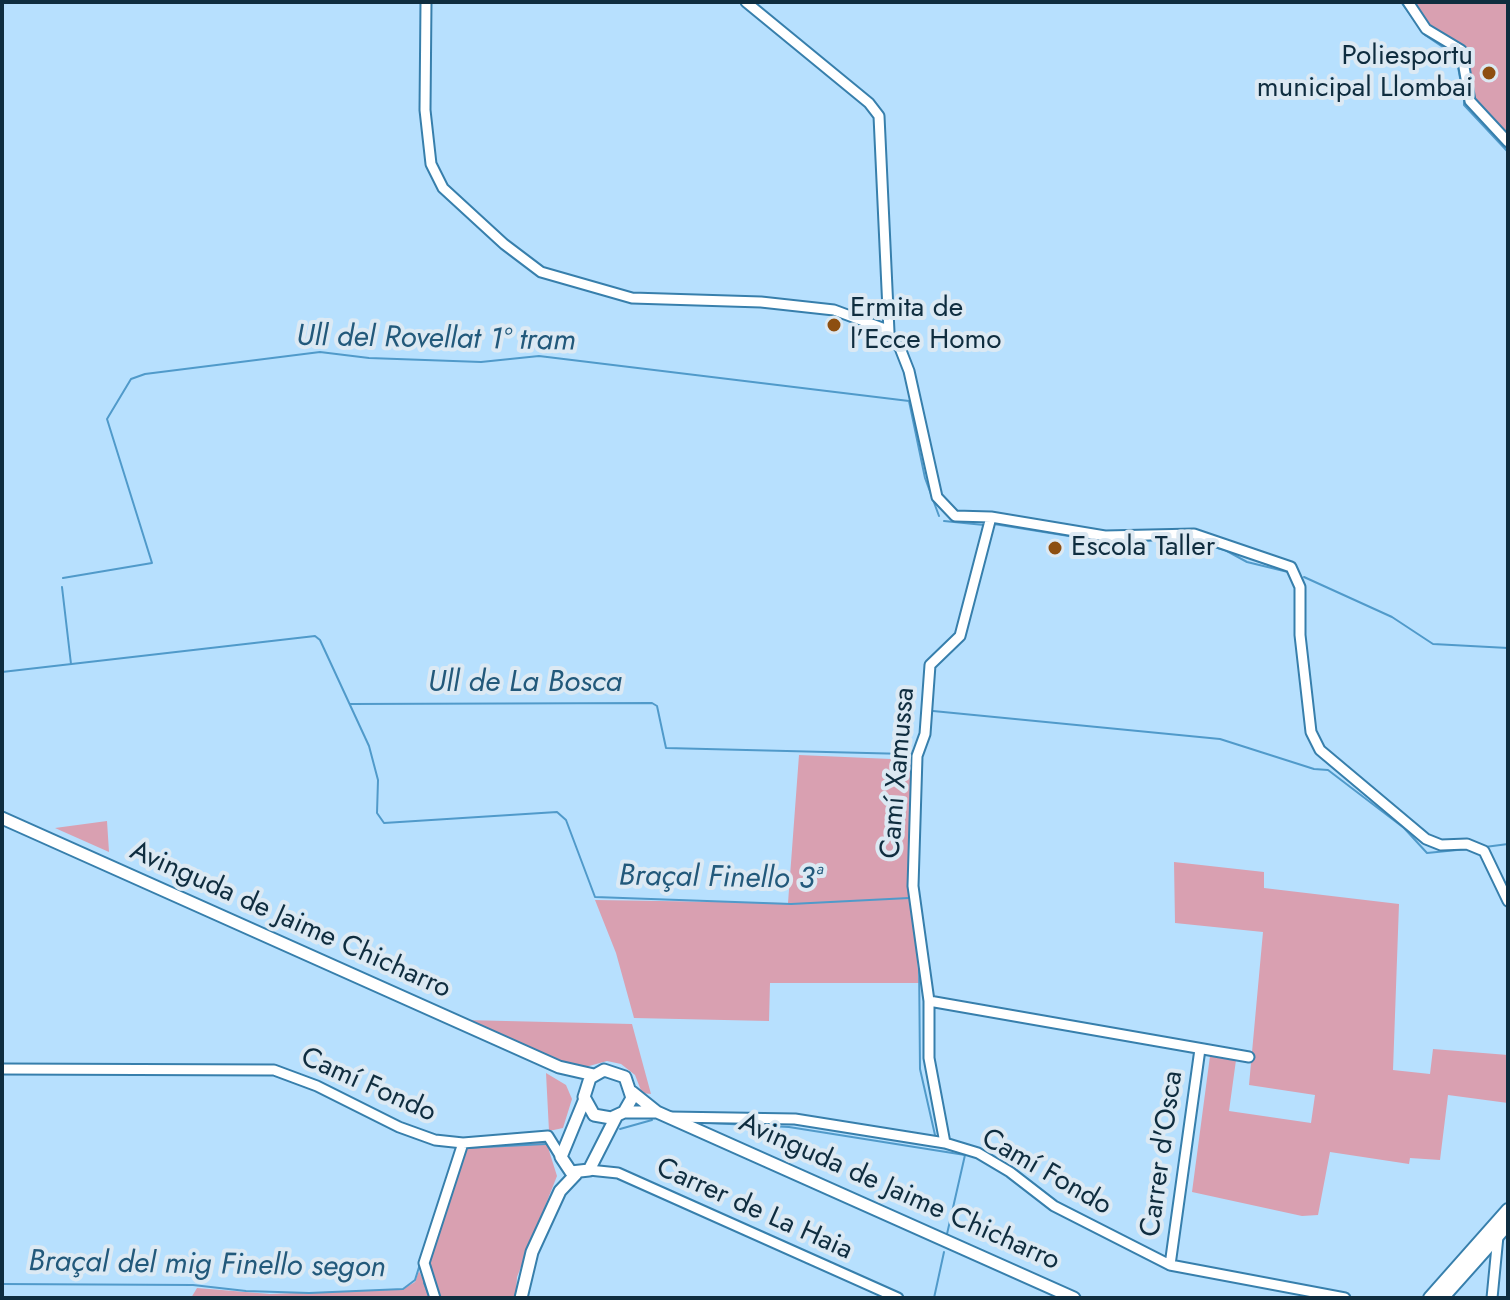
<!DOCTYPE html>
<html>
<head>
<meta charset="utf-8">
<style>
  body { margin:0 }
  #map { position:relative; width:1510px; height:1300px; overflow:hidden; background:#b7e0fe; font-family:Jost,sans-serif }
  canvas { display:block }
  .frame { position:absolute; inset:0; border:4px solid #0f2d3f; pointer-events:none }
</style>
</head>
<body>
<div id="map">
<canvas width="1510" height="1300"></canvas>
<div class="frame"></div>
</div>
<script>
const context = document.querySelector('canvas').getContext('2d');
context.lineJoin = 'round';
function fill(path, color) {
  context.fillStyle = color;
  context.fill(path, 'evenodd');
}
function shape(rows) {
  const path = new Path2D();
  for (const r of rows) {
    path.moveTo(r[0], r[1]);
    for (let i = 2; i < r.length; i += 2) path.lineTo(r[i], r[i + 1]);
  }
  return path;
}
function strokePath(path, color, width, dash) {
  context.strokeStyle = color;
  context.lineWidth = width;
  context.lineCap = dash ? 'butt' : 'round';
  context.setLineDash(dash || []);
  context.stroke(path);
}
function drawText(font, color, halo, rows, align = 'center') {
  context.font = font + ' Jost,sans-serif';
  context.lineWidth = 8;
  context.setLineDash([]);
  context.textBaseline = 'middle';
  context.strokeStyle = halo;
  context.fillStyle = color;
  for (const [text, x, y, turn = 0] of rows) {
    context.save();
    context.translate(x, y);
    context.rotate((+turn || 0) * Math.PI / 180);
    context.textAlign = isNaN(turn) ? turn : align;
    if (halo) context.strokeText(text, 0, 0);
    context.fillText(text, 0, 0);
    context.restore();
  }
}
fill(shape([
  [1413,2,1508,2,1508,137,1474,97,1465,49,1430,26],
  [799,755,914,760,910,867,919,983,770,983,769,1021,634,1018,616,953,595,900,788,903],
  [107,821,109,852,55,828],
  [1174,862,1264,872,1264,888,1399,904,1393,1070,1430,1074,1433,1049,1508,1055,1508,1103,1448,1095,1440,1160,1410,1158,1409,1164,1330,1152,1318,1215,1302,1216,1192,1192,1210,1056,1236,1060,1229,1111,1311,1123,1315,1095,1249,1085,1263,932,1175,923],
  [464,1020,632,1024,651,1094,642,1093,635,1075,621,1064,607,1061,582,1068,571,1067],
  [546,1073,566,1085,572,1099,563,1128,549,1131],
  [546,1141,557,1176,517,1277,516,1298,437,1298,427,1266,465,1147],
  [419,1271,431,1298,191,1298,197,1288,270,1294,403,1289,415,1282]
]), '#d9a0b1');
strokePath(shape([
  [1401,2,1425,35,1456,56,1463,94],
  [1464,99,1464,105,1508,152],
  [944,521,984,525],
  [994,524,1106,542,1184,539,1225,550,1247,562,1288,572],
  [1304,577,1392,617,1433,644,1508,648],
  [63,578,152,563,107,419,131,379,145,374,320,352,369,358,481,362,539,356,909,401,925,478,939,516],
  [62,587,71,664],
  [2,672,315,636,320,640,369,746,378,780,377,813,384,823,557,812,566,820,595,897,791,904,909,898],
  [350,704,652,703,657,706,666,748,907,754,915,750],
  [933,711,1220,739,1314,769,1328,770,1404,828,1427,853,1467,849],
  [1485,847,1508,844],
  [919,958,920,1069,935,1135],
  [710,1123,789,1127,965,1155,947,1234],
  [620,1129,652,1120],
  [464,1148,546,1144],
  [424,1283,430,1298],
  [2,1284,193,1285,246,1291,309,1293,403,1289,415,1280,420,1264],
  [934,1298,944,1252]
]), '#509aca', 2);
const minor = shape([
  [426,2,425,110,431,164,443,188,504,244,541,272,632,298,761,302,834,310,885,329,900,348,909,371,937,497,955,516,991,517,1105,536,1194,534,1291,567,1300,587,1300,635,1311,732,1320,750,1426,839,1441,845,1467,844,1484,851,1508,901],
  [746,2,869,103,879,116,889,332],
  [1408,2,1426,29,1461,50,1470,101,1508,142],
  [929,1001,1249,1057],
  [2,1069,274,1070,317,1086,399,1127,435,1140,463,1143,548,1136,561,1157],
  [670,1117,795,1119,945,1143,978,1153,1010,1172,1054,1206,1170,1265,1345,1298],
  [945,1143,929,1058,929,1001,913,886,917,756,925,734,930,665,960,636,991,517],
  [589,1170,618,1173,898,1298],
  [1170,1265,1200,1049],
  [435,1298,424,1263,463,1143],
  [1492,1298,1498,1236]
]);
const tertiary = shape([
  [2,818,559,1067,594,1075],
  [632,1092,657,1112,1074,1298],
  [584,1101,561,1157,571,1172,589,1170,616,1117],
  [624,1112,632,1098,625,1077,604,1070,590,1078,584,1097,594,1115,611,1118,624,1112,655,1112],
  [521,1298,532,1252,560,1191,576,1174]
]);
const secondary = shape([
  [1430,1298,1508,1210],
  [1442,1298,1508,1224]
]);
strokePath(minor, '#377fac', 13);
strokePath(tertiary, '#377fac', 15);
strokePath(secondary, '#377fac', 16);
strokePath(minor, '#fff', 9);
strokePath(tertiary, '#fff', 11);
strokePath(secondary, '#fff', 12);
for (const [x, y, r, color] of [
  [1489,73,8,"#8d4f11"],
  [834,325,8,"#8d4f11"],
  [1055,548,8,"#8d4f11"]
]) {
  const dot = new Path2D();
  dot.arc(x, y, r, 0, 2 * Math.PI);
  context.fillStyle = color;
  context.fill(dot);
  strokePath(dot, '#dce9f3', 3);
}
drawText('28px', '#0f2d3f', '#dce9f3', [
  ["Poliesportu",1473,57,"right"],
  ["municipal Llombai",1473,89,"right"],
  ["Ermita de",850,309],
  ["l’Ecce Homo",850,341],
  ["Escola Taller",1071,548]
], 'left');
drawText('28px', '#0f2d3f', '#dce9f3', [
  ["Camí Xamussa",899,773,-85],
  ["Avinguda de Jaime Chicharro",290,921,24],
  ["Camí Fondo",368,1086,24],
  ["Carrer d'Osca",1163,1154,-82],
  ["Camí Fondo",1046,1173,30],
  ["Avinguda de Jaime Chicharro",899,1193,24],
  ["Carrer de La Haia",754,1210,24]
]);
drawText('italic 30px', '#22597b', '#dce9f3', [
  ["Ull del Rovellat 1º tram",436,340,1],
  ["Ull de La Bosca",525,684],
  ["Braçal Finello 3ª",720,879,1],
  ["Braçal del mig Finello segon",207,1266,1]
]);
</script>
</body>
</html>
